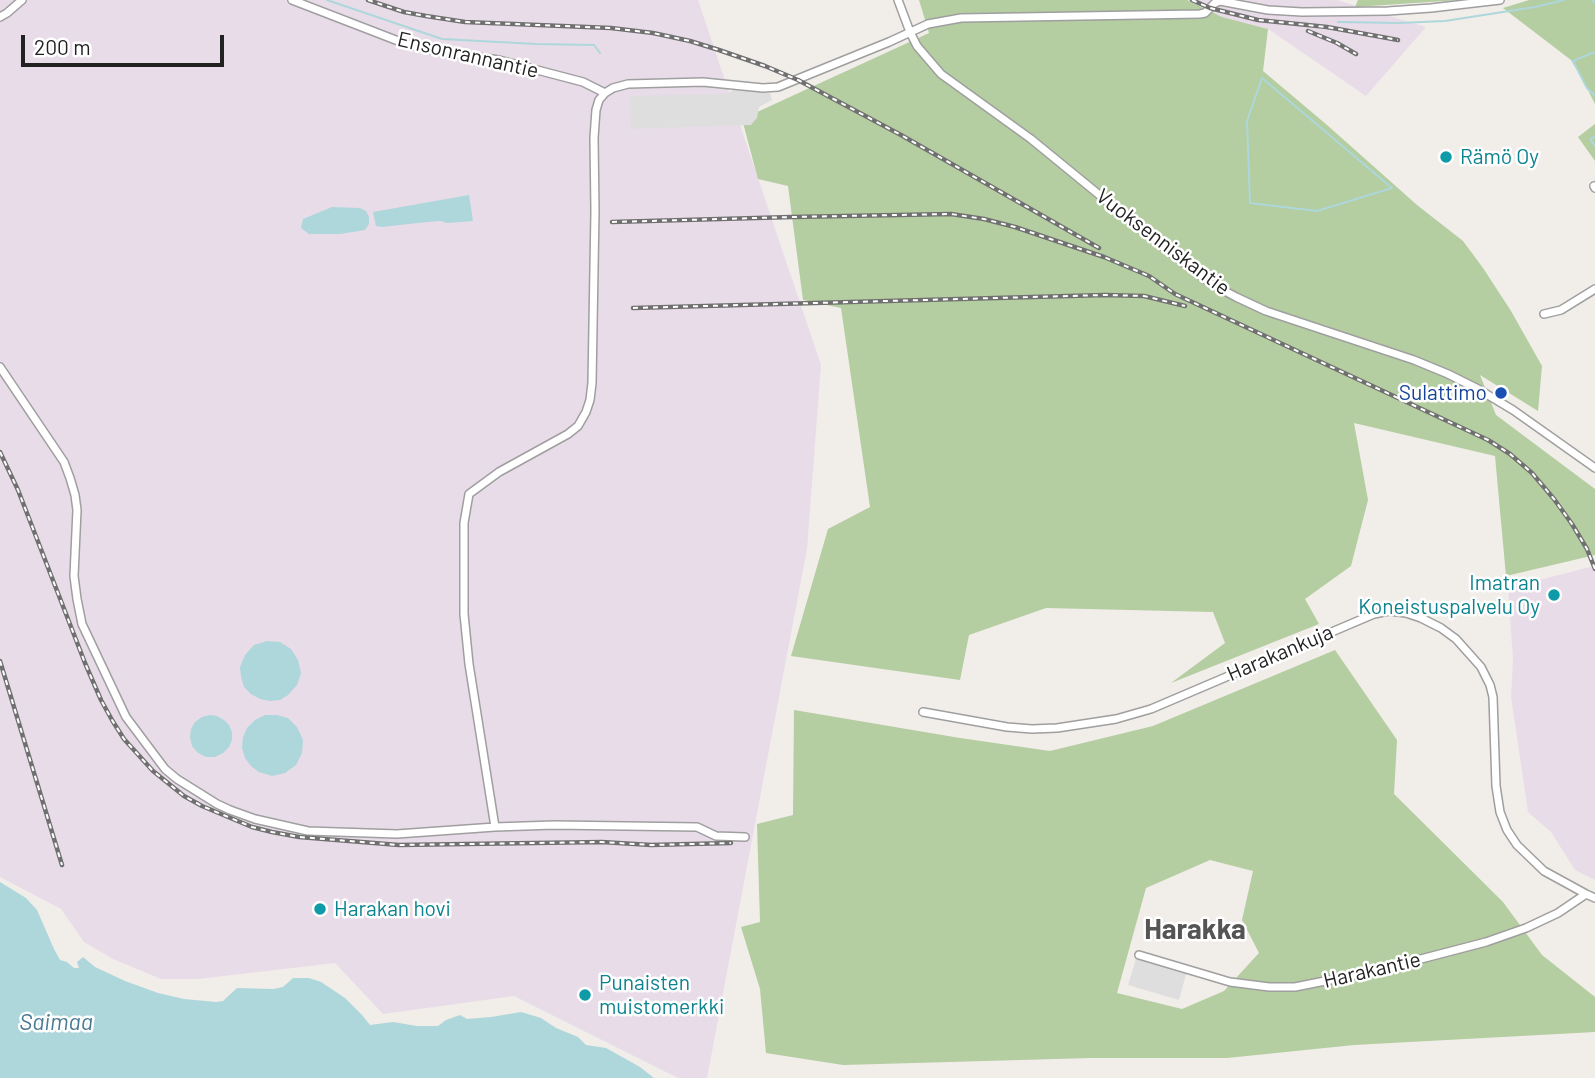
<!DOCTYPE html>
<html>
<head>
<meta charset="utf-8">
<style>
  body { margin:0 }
  #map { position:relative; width:1595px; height:1078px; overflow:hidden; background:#f1ede9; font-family:Barlow,sans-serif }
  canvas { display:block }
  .scale { position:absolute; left:21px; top:35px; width:203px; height:32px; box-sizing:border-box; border:4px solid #222; border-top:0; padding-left:9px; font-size:21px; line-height:24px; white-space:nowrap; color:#222; -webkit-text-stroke:5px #fff; paint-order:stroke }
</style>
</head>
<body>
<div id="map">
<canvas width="1595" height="1078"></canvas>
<div class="scale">200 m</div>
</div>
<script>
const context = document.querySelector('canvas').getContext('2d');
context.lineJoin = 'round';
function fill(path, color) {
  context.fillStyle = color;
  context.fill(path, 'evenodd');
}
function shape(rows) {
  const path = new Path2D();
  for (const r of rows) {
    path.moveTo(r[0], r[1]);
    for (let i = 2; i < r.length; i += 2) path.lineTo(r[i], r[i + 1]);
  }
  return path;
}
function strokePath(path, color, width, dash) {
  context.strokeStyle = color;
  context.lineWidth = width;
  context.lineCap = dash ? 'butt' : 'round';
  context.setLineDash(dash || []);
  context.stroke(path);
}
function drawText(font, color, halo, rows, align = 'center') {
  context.font = font + ' Barlow,sans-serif';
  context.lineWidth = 5;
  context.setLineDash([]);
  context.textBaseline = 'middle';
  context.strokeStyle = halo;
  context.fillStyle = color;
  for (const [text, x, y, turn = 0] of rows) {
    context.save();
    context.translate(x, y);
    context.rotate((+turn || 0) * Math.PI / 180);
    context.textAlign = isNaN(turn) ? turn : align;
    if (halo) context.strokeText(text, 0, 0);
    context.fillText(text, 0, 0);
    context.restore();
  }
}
fill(shape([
  [0,0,698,0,821,365,807,549,707,1078,678,1078,514,996,383,1014,335,963,198,979,161,979,113,959,84,942,61,909,0,877],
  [1187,0,1337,0,1426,27,1366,96,1268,29,1222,17],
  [1594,566,1595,568,1595,880,1575,870,1551,832,1528,812,1511,697,1513,660,1508,588]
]), '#e9dce9');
fill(shape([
  [919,0,1187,0,1222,17,1268,29,1263,71,1327,125,1417,205,1463,241,1483,268,1511,311,1542,366,1538,411,1480,375,1496,415,1595,489,1595,555,1506,576,1495,456,1354,423,1368,500,1351,566,1305,599,1319,624,1171,683,1225,643,1213,612,1046,608,969,635,960,680,791,656,828,529,870,507,841,308,803,300,788,186,758,179,742,119,929,33],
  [1358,0,1460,0,1355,7],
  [1529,0,1595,0,1595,104,1585,84,1571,60,1503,8],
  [1595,124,1595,161,1578,137],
  [1335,650,1397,740,1394,794,1503,902,1542,955,1595,997,1595,1032,1354,1045,1227,1058,1091,1058,843,1065,766,1053,760,989,741,927,760,922,757,824,793,815,794,710,960,738,1050,751,1153,726],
  [1210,860,1253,871,1242,920,1259,953,1224,991,1182,1009,1117,993,1146,888]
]), '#b4cda1');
fill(shape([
  [733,90,770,93,772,100,759,107,757,118,751,125,631,129,630,96,727,94],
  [1136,959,1186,974,1179,1000,1128,985]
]), '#dedede');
fill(shape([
  [469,195,473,221,447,223,440,221,427,222,382,227,376,226,373,212],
  [332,207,360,208,366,211,369,217,369,224,365,230,340,234,309,234,301,228,303,219],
  [267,641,280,642,291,649,298,660,301,673,297,685,288,695,280,700,270,701,260,699,251,694,244,687,241,677,240,667,245,655,254,645],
  [210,715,217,716,224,720,229,725,232,732,232,740,229,747,223,753,215,757,206,757,198,753,192,746,190,737,191,729,195,722,202,717],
  [265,715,277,715,288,718,297,727,303,740,302,753,296,765,285,773,272,776,259,772,251,766,245,758,242,748,243,737,247,728,255,720],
  [0,882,26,898,37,910,54,949,60,960,67,962,74,968,79,968,77,962,83,957,95,967,125,981,158,993,184,999,216,1002,223,1001,237,988,273,989,283,987,293,978,309,978,321,982,345,998,362,1015,370,1025,393,1022,417,1026,438,1026,446,1020,460,1015,467,1019,491,1017,521,1012,541,1018,556,1028,578,1037,586,1045,606,1048,640,1067,654,1078,0,1078]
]), '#add7db');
strokePath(shape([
  [327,0,442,39,536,44,594,45,600,53],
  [1592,0,1595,3],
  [1338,22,1399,23,1445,21,1535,7,1564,0],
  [1595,52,1573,61,1587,88,1595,96],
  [1262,78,1392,188,1317,211,1250,203,1247,121,1262,78],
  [1595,137,1590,139,1595,146]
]), '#add7db', 2);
const minor = shape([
  [292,0,406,44,442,52,499,60,583,82,605,93],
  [898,0,910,32,917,46,941,74,1031,139,1163,247,1210,283,1236,297,1266,311,1414,360,1448,374,1478,389,1513,410,1595,468],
  [0,17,7,13,22,0],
  [1594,186,1595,188],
  [1544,314,1561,310,1595,289],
  [0,367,64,462,70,478,75,495,77,510,74,576,77,599,82,624,126,717,165,769,177,779,217,804,230,810,255,819,308,831,397,834,495,827],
  [923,712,1007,727,1032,729,1057,728,1116,719,1151,709,1374,614,1389,611,1406,613,1421,618,1441,628,1456,639,1481,667,1490,685,1493,697,1496,786,1500,812,1507,830,1517,845,1544,871,1586,894],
  [745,837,716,836,697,827,554,825,495,827,469,664,464,614,464,523,469,494,499,472,568,434,578,426,586,412,590,400,592,383,595,211,594,138,596,110,599,100,605,93,613,88,628,84,703,82,763,88,778,87,889,42,928,24,961,18,1200,14,1205,13,1215,3,1220,1,1268,10,1302,12,1388,11,1431,8,1500,0],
  [1139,955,1230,982,1269,987,1295,987,1375,971,1486,942,1526,928,1558,913,1586,894,1595,898]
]);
strokePath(minor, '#9f9f9f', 10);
strokePath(minor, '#fff', 7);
const rail = shape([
  [368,0,404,12,426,16,465,22,611,28,653,33,690,41,719,50,765,66,798,80,901,135,1099,248],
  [1192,0,1210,8,1258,20,1327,27,1398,40],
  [1308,31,1337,43,1356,54],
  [612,222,792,217,951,214,984,219,1015,227,1104,257,1149,276,1175,294,1488,440,1510,454,1532,473,1554,499,1572,524,1587,549,1595,569],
  [633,308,1105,295,1144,296,1185,306],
  [0,452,18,490,85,663,101,700,112,720,124,739,153,771,184,796,202,806,252,827,272,832,299,837,399,845,602,842,651,845,731,843],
  [0,661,62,865]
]);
strokePath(rail, '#707070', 4.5);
strokePath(rail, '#fff', 2, [5]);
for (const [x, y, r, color] of [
  [1446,157,7,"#0f9aa8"],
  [1501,393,7,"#1a4fb4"],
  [1554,595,7,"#0f9aa8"],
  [320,909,7,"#0f9aa8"],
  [585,995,7,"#0f9aa8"]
]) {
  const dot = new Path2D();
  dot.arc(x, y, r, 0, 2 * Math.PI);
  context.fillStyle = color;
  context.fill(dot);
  strokePath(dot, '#fff', 2.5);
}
drawText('21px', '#222', '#fff', [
  ["Ensonrannantie",468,55,13],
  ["Vuoksenniskantie",1163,242,37],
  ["Harakankuja",1280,653,-23],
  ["Harakantie",1372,970,-13]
]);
drawText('21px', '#0d838f', '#fff', [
  ["Rämö Oy",1460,157],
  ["Imatran",1540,583,"right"],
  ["Koneistuspalvelu Oy",1540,607,"right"],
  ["Harakan hovi",334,909],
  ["Punaisten",599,983],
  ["muistomerkki",599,1007]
], 'left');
drawText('21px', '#164399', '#fff', [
  ["Sulattimo",1487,393]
], 'right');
drawText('italic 23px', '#4a7a94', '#fff', [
  ["Saimaa",56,1022]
]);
drawText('bold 28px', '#555', '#fff', [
  ["Harakka",1195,930]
]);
</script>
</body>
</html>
